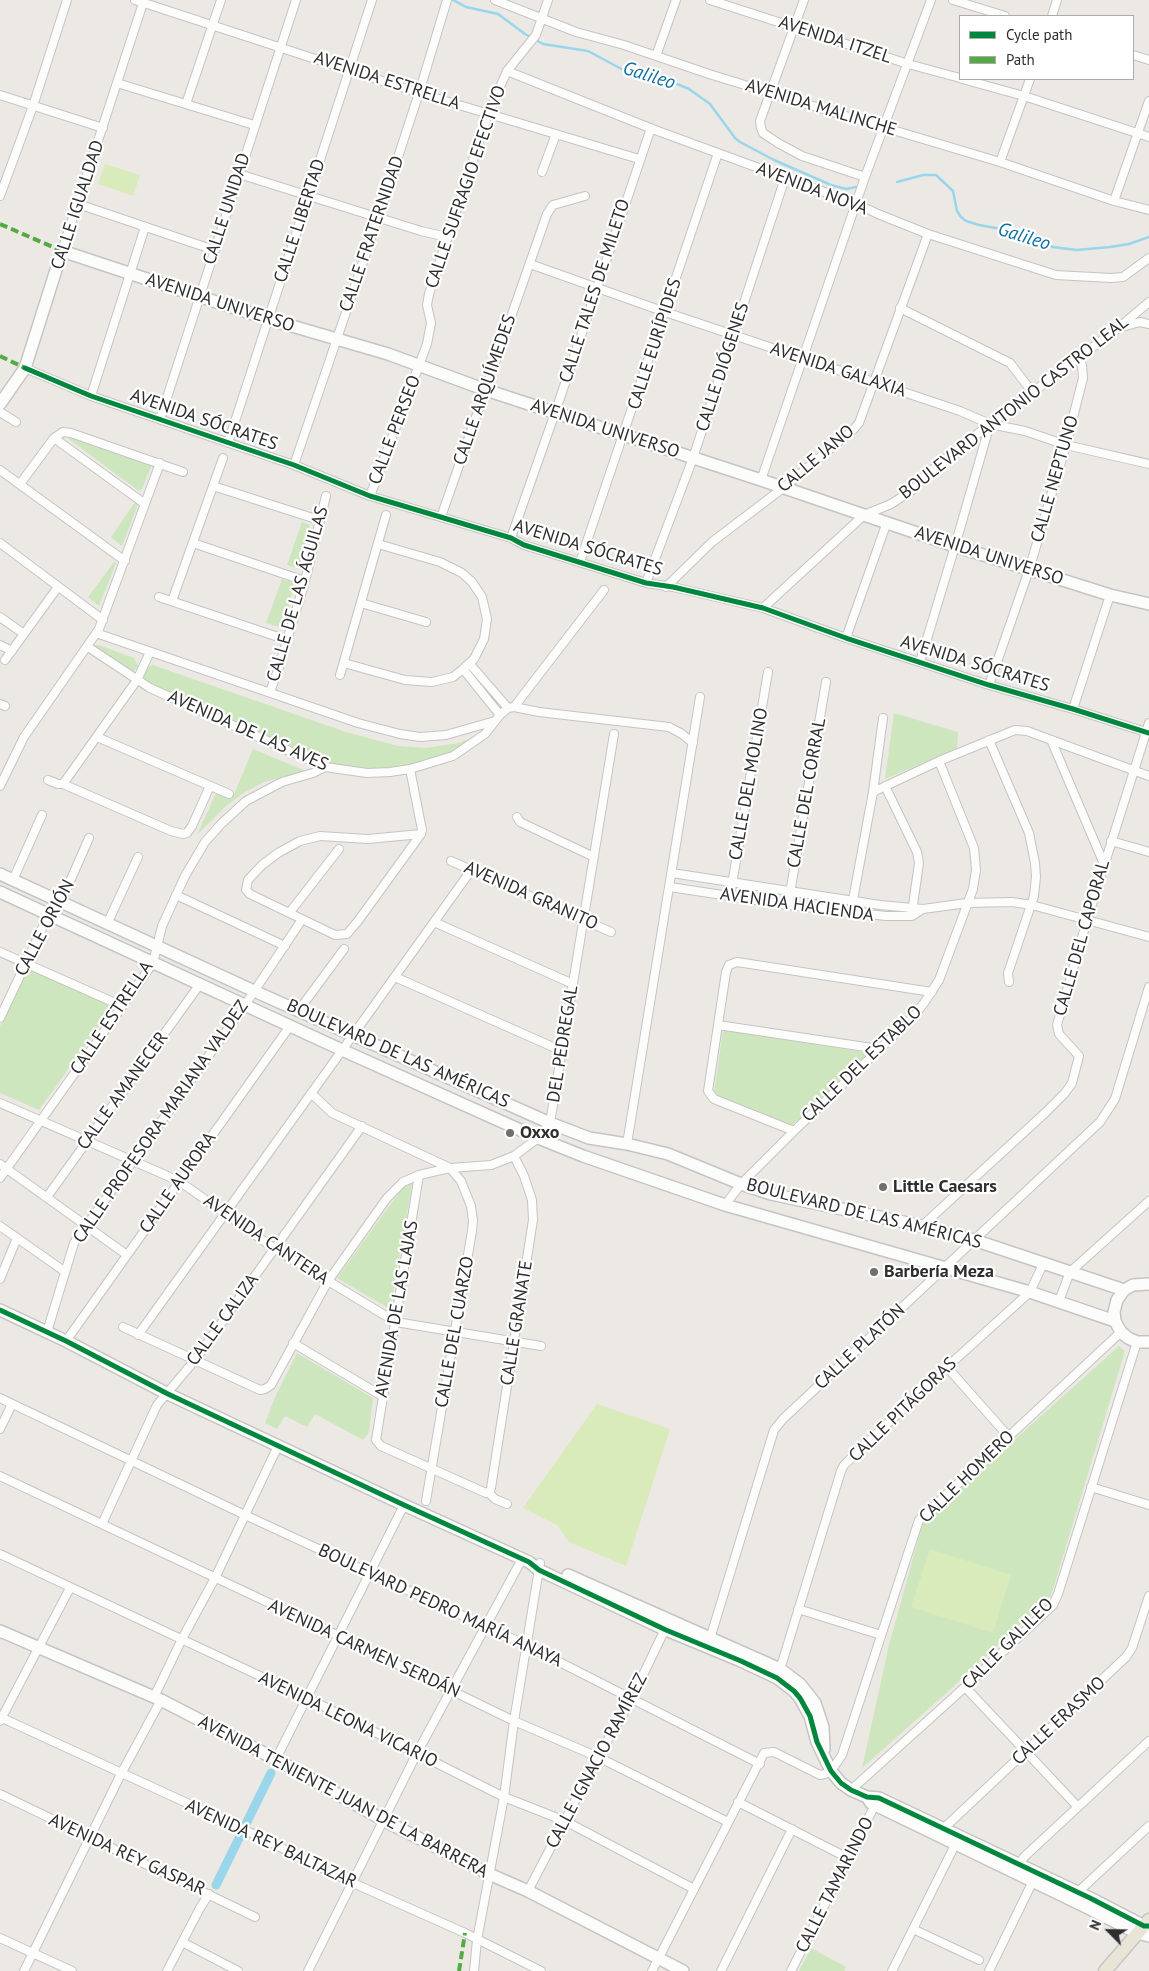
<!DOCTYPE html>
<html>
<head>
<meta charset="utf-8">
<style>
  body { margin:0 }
  #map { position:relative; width:1149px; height:1971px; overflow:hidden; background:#ece8e4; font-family:"PT Sans",sans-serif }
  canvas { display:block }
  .legend { position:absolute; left:959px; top:15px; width:175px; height:65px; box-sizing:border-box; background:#fff; border:1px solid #ababab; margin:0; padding:6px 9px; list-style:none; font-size:15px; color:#2e2e2e }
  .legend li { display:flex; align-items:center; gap:10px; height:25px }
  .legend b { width:25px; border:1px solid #ababab }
  .north { position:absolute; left:1084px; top:1906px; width:50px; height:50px; -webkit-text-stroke:4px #fff; paint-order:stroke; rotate:293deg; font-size:14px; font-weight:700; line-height:20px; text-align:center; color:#2e2e2e }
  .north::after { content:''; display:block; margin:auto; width:18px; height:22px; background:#2e2e2e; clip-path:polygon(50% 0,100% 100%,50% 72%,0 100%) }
</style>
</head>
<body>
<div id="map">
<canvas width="1149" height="1971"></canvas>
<ul class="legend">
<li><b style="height:6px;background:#00873e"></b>Cycle path</li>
<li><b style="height:6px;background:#54ab44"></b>Path</li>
</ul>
<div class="north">N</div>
</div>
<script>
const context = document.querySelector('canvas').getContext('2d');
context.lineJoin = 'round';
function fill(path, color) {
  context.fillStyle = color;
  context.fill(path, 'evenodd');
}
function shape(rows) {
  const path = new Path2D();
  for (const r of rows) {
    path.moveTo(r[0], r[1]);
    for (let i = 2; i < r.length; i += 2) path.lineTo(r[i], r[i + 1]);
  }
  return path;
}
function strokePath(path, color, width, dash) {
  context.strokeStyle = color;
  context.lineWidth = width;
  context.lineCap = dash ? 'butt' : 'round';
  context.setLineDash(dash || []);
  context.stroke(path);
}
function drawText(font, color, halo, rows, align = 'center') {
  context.font = font + ' "PT Sans",sans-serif';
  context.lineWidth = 4.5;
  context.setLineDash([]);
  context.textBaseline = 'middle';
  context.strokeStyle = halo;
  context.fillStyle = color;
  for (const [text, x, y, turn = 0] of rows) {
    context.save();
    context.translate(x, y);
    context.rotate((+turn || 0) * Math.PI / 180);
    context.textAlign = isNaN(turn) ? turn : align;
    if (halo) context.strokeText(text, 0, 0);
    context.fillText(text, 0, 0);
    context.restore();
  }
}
fill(shape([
  [71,436,152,464,142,489,139,491,70,440,68,437],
  [135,502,138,504,122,546,111,537],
  [302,522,310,525,299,569,287,565],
  [114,562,116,563,99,606,88,597],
  [282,579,294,583,284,628,266,623],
  [96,645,99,645,134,658,138,666,132,673,95,647],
  [153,665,346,732,398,746,427,748,458,743,472,738,462,748,432,761,401,770,343,772,143,683,143,675,146,667],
  [894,713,958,732,957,749,885,779],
  [253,749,306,771,264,782,245,792,226,806,197,835,216,793,232,799],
  [28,966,114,1005,39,1110,0,1093,0,1026],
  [723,1030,864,1052,867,1056,789,1128,714,1093],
  [413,1180,390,1309,337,1278,406,1183],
  [1119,1346,1125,1351,1051,1596,953,1687,862,1768,889,1645,923,1522],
  [297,1353,373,1398,369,1432,363,1440,315,1414,307,1427,285,1416,277,1429,265,1423,275,1397],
  [811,1948,846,1967,844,1971,799,1971]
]), '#cee6be');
fill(shape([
  [105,164,140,175,133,196,98,184],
  [597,1404,670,1429,626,1566,569,1542,557,1525,523,1508],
  [930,1549,1011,1575,993,1633,911,1607]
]), '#d9eabb');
strokePath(shape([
  [453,0,466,7,498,14,525,34,543,44,588,51,629,73,665,79,689,89,710,104,735,138,740,142,774,160,831,185,846,189,856,187],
  [897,182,923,175,936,175,953,191,957,211,961,217,966,221,979,225,1018,232,1053,247,1077,250,1110,247,1129,244,1149,237]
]), '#99d6ec', 2.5);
strokePath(shape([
  [216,1885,271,1773]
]), '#99d6ec', 9);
const street = shape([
  [135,0,419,93,639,159],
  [495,0,576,32,624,45,709,74,836,113,1000,162,1114,201,1149,210],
  [710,0,908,64,960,78],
  [804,0,760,121,761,128,763,133,778,143,802,156,865,177],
  [953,0,1005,16],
  [1052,16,1057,0],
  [1133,55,1149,60],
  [656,56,676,0],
  [507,71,655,130,857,204,878,214,928,234,1056,275,1111,278,1123,277,1149,258],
  [962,79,1024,96,1149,137],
  [117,83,254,125],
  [0,95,103,128],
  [186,104,221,0],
  [1000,162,1030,79],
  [542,172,556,134],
  [239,174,421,231,447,237],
  [0,196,33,106,67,0],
  [1114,201,1149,101],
  [78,204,214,250],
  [62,251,144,0],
  [530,264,665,312,960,411,990,424,1025,431,1066,445,1149,464],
  [900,308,1010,363,1033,393],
  [1122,327,1140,322,1149,324],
  [25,368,91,396,294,465,370,496,511,538,524,545,646,583,673,587,763,608,846,638,989,685,1073,709,1149,733],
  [91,396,145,227],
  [0,412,16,422],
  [160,419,296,0],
  [54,438,145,504],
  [228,443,372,0],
  [294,465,378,218,419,93,447,0],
  [0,470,125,561],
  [761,480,865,177,931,0],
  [20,484,54,438,63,432,71,433,183,472],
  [213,486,319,520],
  [370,496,427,344,431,323,427,305,429,294,488,114,507,71,536,35,548,0],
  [441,517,547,214,553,205,585,196],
  [511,538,555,413,651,128],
  [0,543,103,620],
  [193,543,305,581],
  [580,562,718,153],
  [646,583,693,458,785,178],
  [666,587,712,542,783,488,853,430,859,423,928,234],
  [159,597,287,640],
  [172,601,223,458],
  [361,603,426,622],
  [763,608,864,515,891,504,911,491,927,474,990,424,1117,329,1149,302],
  [0,617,24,634],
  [96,633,358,723,400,734,420,737,446,735,495,721],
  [846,638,887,522],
  [0,645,12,651],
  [88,647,150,688,325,767,367,773,390,772,410,769,453,756,485,734,500,715,508,708,514,707,604,590],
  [5,660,58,587],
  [920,662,955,546,990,424],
  [344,663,405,680,432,682,453,677,463,669,474,659,484,639,487,619,482,597,472,582,462,573,440,562,378,544],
  [469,663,508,708],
  [463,669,500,715],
  [340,675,386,515],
  [989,685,1029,570,1066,445,1083,378,1082,365,1078,358],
  [270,692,279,667,305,581,326,496],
  [0,704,5,706],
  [514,707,539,712,669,727,682,734,693,743],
  [1073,709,1110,595],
  [97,737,229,794],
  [989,740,1029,833,1035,863,1036,877,1034,896,1008,973,1009,982],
  [1052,742,1104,864],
  [410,769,422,830,421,834,358,921,347,934,335,935,250,894,246,890,248,880,262,865,278,853,300,841,320,836,368,839,421,834],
  [48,780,58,784,63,784,171,831,183,834,187,833,192,826,210,786],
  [63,784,137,680,150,652],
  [0,786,24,737,99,629,160,463],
  [885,786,917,852,919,863,912,912],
  [873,792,939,761,1015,730,1027,731,1149,776],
  [517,817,520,822,594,857],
  [1111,841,1149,852],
  [451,861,611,932],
  [672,873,880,905,923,909,967,903,1012,902,1032,905,1149,937],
  [13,880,42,815],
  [670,887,788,905,886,916,912,916,923,909],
  [176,895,285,946],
  [730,896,768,672],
  [788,905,826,682],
  [852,905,873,792,883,718],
  [290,912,339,849],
  [108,922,138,857],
  [434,922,573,984],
  [0,952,122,1006],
  [395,977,562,1051],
  [299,1010,344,949],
  [0,1018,49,914,58,900,64,895,89,838],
  [718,1025,879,1049],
  [311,1093,332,1113,450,1168,461,1181,471,1206,473,1221,472,1231,426,1501],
  [0,1103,179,1181,275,1249,396,1322,541,1346],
  [794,1131,714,1099,708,1091,726,972,729,965,737,962,932,992],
  [627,1144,700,697],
  [0,1164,127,1255],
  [419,1175,376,1440,381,1446,486,1493,489,1493],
  [0,1178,153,963,162,926,185,876,205,842,221,824,246,801,282,782,313,773,325,767],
  [47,1197,200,984],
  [725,1205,741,1184,794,1131,913,1017,924,1003,939,980,973,889,976,870,974,848,939,761],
  [0,1226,64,1271],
  [922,1226,1045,1113,1065,1093,1072,1083,1079,1056,1059,1034,1057,1025,1087,920,1149,723],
  [0,1279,17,1238],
  [1059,1301,1070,1272,1149,1201],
  [123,1327,260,1390,265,1389,271,1385,328,1281,387,1198,403,1182,419,1175,450,1168,491,1165,514,1156,538,1138,550,1123,614,734],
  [47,1332,74,1243,245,1005,299,924],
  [138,1335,472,869],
  [66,1341,290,1026],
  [293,1343,382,1396],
  [947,1367,1008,1436],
  [0,1398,245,1515,526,1645,760,1764],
  [0,1429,12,1404],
  [0,1476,339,1636,514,1721,598,1757,728,1822],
  [1091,1487,1149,1505],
  [489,1493,491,1488,533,1220,532,1200,524,1176,514,1156],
  [489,1493,495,1499,507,1504],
  [102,1524,157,1405,195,1360,362,1126],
  [0,1554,307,1698,504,1797,565,1821,694,1889],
  [798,1609,881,1635],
  [709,1642,774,1430,783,1419,1100,1122,1115,1099,1149,987],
  [779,1673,841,1471,844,1465,947,1367,1030,1292,1043,1264],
  [965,1687,1078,1807],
  [154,1697,182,1639,215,1578,278,1446],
  [0,1717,239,1827,353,1883,465,1933,541,1971],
  [0,1721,70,1588],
  [276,1759,404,1505],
  [851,1790,965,1687,1053,1605,1058,1594,1137,1342],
  [0,1794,255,1917],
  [738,1802,848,1858],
  [943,1829,1126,1657,1132,1648,1149,1596],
  [1017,1868,1024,1857,1149,1741],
  [528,1891,598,1757,631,1700,666,1627],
  [1078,1892,1149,1826],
  [913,1929,979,1960],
  [0,1938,72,1971],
  [182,1942,238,1971],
  [24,1971,121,1774,161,1700],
  [167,1971,200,1908,209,1894],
  [308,1971,417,1753,522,1559],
  [474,1971,477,1940,504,1797,514,1721,540,1563],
  [652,1971,764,1753,774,1752,820,1775,825,1774,831,1771,842,1755,919,1520,1121,1332],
  [721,1971,792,1829],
  [791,1971,877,1801],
  [892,1971,957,1841],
  [989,1971,1033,1881]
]);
const secondary = shape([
  [0,404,25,368,62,251,268,319,388,354,486,390,761,480,955,546,1110,595,1149,604],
  [0,874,254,991,550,1123,589,1138,627,1144,668,1154,741,1184,771,1194,922,1226,974,1240,1124,1290],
  [0,892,342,1050,538,1138,583,1156,725,1205,1030,1292,1115,1321],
  [1149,1284,1133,1285,1124,1290,1117,1300,1114,1312,1115,1321,1121,1332,1128,1338,1137,1342,1149,1342],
  [0,1310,66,1341,168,1394,404,1505,529,1562,539,1570,666,1630,741,1661,777,1678,794,1691,800,1698,810,1716,817,1742,831,1771,841,1783,851,1790,867,1797,879,1798,1090,1898,1144,1926,1149,1926],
  [568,1575,780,1669,800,1684,815,1703,823,1727,824,1749],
  [0,1631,161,1700,283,1763,383,1820,489,1874,528,1891,683,1971],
  [867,1797,871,1803,1086,1907,1137,1933,1149,1936]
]);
const primary = shape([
  [1105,1971,1149,1920]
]);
strokePath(street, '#c5c4c5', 10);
strokePath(secondary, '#c5c4c5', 14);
strokePath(primary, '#c6c5c4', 15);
strokePath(street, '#fcfcfb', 8);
strokePath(secondary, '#fcfcfb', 11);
strokePath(primary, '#e8e4d6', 12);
strokePath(shape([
  [0,224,62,251],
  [0,356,25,368],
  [459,1971,465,1933]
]), '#54ab44', 4, [8, 4]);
strokePath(shape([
  [25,368,91,396,294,465,370,496,511,538,524,545,646,583,673,587,763,608,846,638,989,685,1073,709,1149,733],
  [0,1310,66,1341,168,1394,404,1505,529,1562,539,1570,666,1630,741,1661,777,1678,794,1691,800,1698,810,1716,817,1742,831,1771,841,1783,851,1790,867,1797,879,1798,1090,1898,1144,1926,1149,1926]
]), '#00873e', 5);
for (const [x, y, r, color] of [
  [510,1133,5,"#706f6e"],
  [883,1187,5,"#706f6e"],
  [874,1272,5,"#706f6e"]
]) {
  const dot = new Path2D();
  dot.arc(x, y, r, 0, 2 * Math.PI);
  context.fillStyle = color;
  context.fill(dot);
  strokePath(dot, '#fff', 2);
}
drawText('18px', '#2e2e2e', '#fff', [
  ["AVENIDA ITZEL",835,40,18],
  ["AVENIDA ESTRELLA",387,81,18],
  ["AVENIDA MALINCHE",821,108,17],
  ["CALLE SUFRAGIO EFECTIVO",466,187,-71],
  ["AVENIDA NOVA",812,189,21],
  ["CALLE IGUALDAD",78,205,-72],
  ["CALLE UNIDAD",227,209,-72],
  ["CALLE LIBERTAD",300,221,-72],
  ["CALLE FRATERNIDAD",372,234,-71],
  ["CALLE TALES DE MILETO",595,291,-72],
  ["AVENIDA UNIVERSO",220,303,18],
  ["CALLE EURÍPIDES",655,344,-72],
  ["CALLE DIÓGENES",723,367,-72],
  ["AVENIDA GALAXIA",838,370,18],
  ["CALLE ARQUÍMEDES",485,390,-71],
  ["BOULEVARD ANTONIO CASTRO LEAL",1014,408,-38],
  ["AVENIDA SÓCRATES",204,420,19],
  ["AVENIDA UNIVERSO",605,429,18],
  ["CALLE PERSEO",395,430,-69],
  ["CALLE JANO",816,459,-40],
  ["CALLE NEPTUNO",1055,479,-74],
  ["AVENIDA SÓCRATES",588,548,17],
  ["AVENIDA UNIVERSO",989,556,18],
  ["CALLE DE LAS ÁGUILAS",298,594,-74],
  ["AVENIDA SÓCRATES",975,664,17],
  ["AVENIDA DE LAS AVES",248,731,24],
  ["CALLE DEL MOLINO",749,784,-80],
  ["CALLE DEL CORRAL",807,793,-80],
  ["AVENIDA GRANITO",531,896,24],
  ["AVENIDA HACIENDA",797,905,8],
  ["CALLE ORIÓN",45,928,-62],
  ["CALLE DEL CAPORAL",1082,938,-74],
  ["CALLE ESTRELLA",112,1018,-56],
  ["DEL PEDREGAL",563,1044,-81],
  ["BOULEVARD DE LAS AMÉRICAS",398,1054,24],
  ["CALLE DEL ESTABLO",862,1064,-44],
  ["CALLE AMANECER",123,1091,-54],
  ["CALLE PROFESORA MARIANA VALDEZ",161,1122,-55],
  ["CALLE AURORA",178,1183,-55],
  ["BOULEVARD DE LAS AMÉRICAS",864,1214,14],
  ["AVENIDA CANTERA",266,1240,34],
  ["AVENIDA DE LAS LAJAS",397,1309,-80],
  ["CALLE CALIZA",223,1320,-54],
  ["CALLE GRANATE",517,1323,-81],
  ["CALLE DEL CUARZO",455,1332,-80],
  ["CALLE PLATÓN",860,1347,-43],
  ["CALLE PITÁGORAS",903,1410,-44],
  ["CALLE HOMERO",967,1477,-44],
  ["BOULEVARD PEDRO MARÍA ANAYA",440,1606,25],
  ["CALLE GALILEO",1008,1644,-45],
  ["AVENIDA CARMEN SERDÁN",364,1649,25],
  ["AVENIDA LEONA VICARIO",348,1720,26],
  ["CALLE ERASMO",1059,1721,-43],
  ["CALLE IGNACIO RAMÍREZ",597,1761,-62],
  ["AVENIDA TENIENTE JUAN DE LA BARRERA",343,1797,28],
  ["AVENIDA REY BALTAZAR",271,1844,25],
  ["AVENIDA REY GASPAR",127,1855,25],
  ["CALLE TAMARINDO",835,1885,-63]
]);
drawText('bold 18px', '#2e2e2e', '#fff', [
  ["Oxxo",520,1133],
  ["Little Caesars",893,1187],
  ["Barbería Meza",884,1272]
], 'left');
drawText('italic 19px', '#0d6fa3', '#fff', [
  ["Galileo",649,76,17],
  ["Galileo",1024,237,17]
]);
</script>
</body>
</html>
